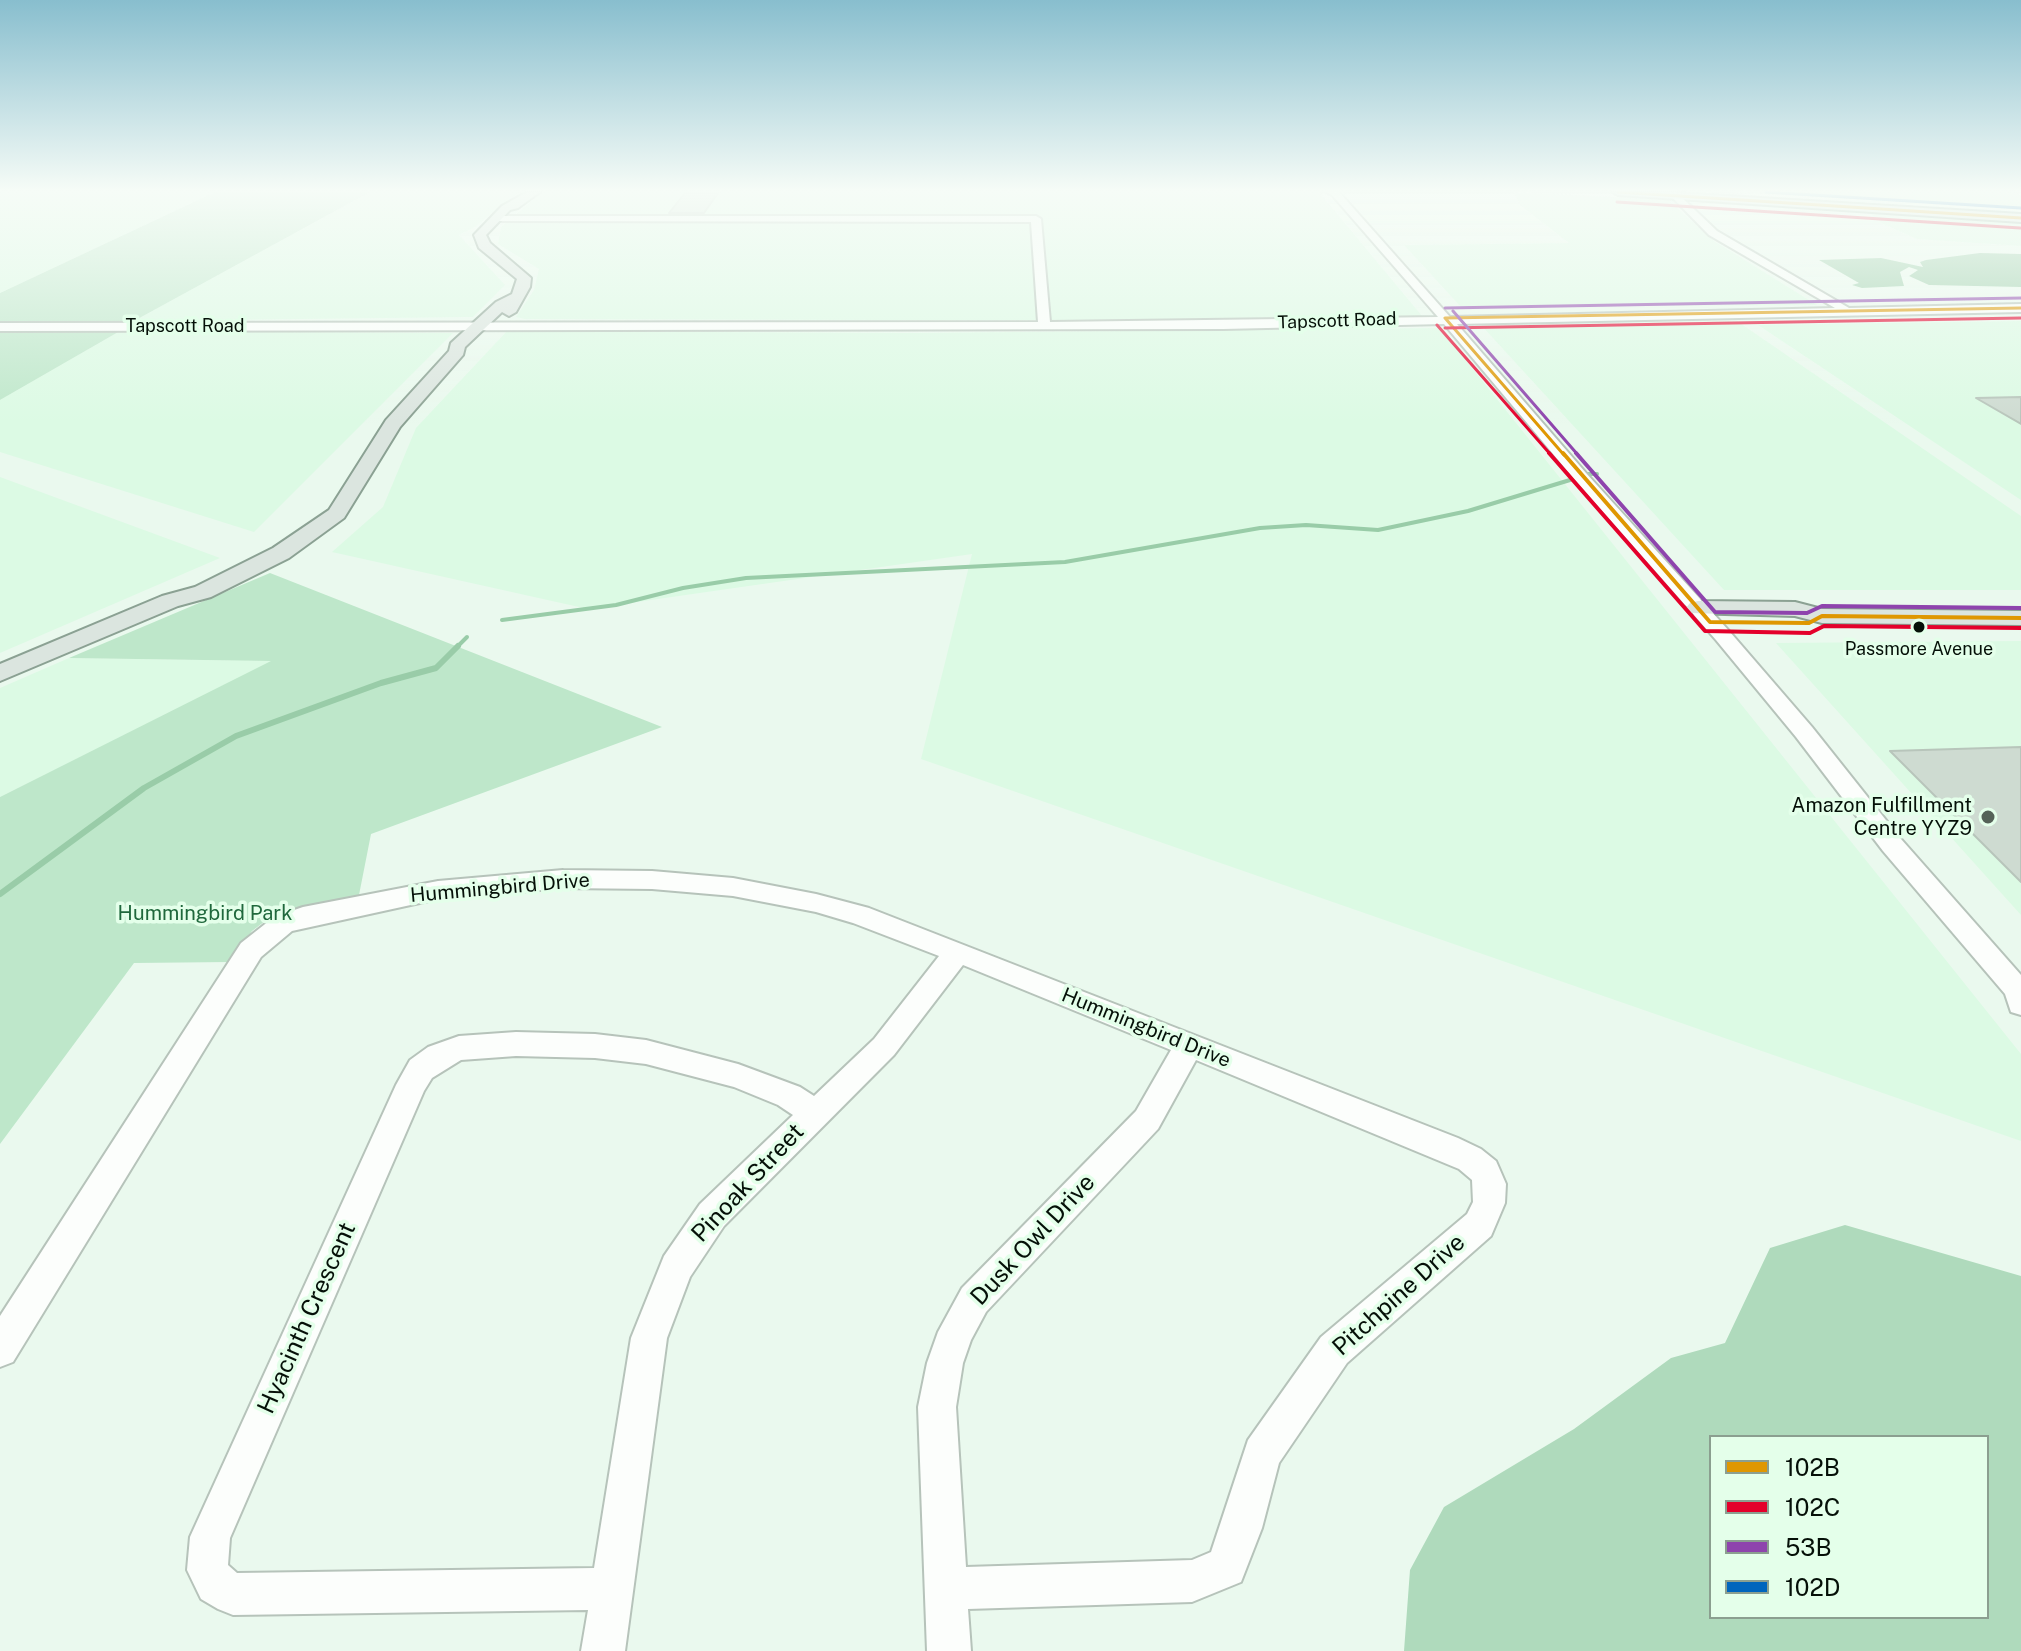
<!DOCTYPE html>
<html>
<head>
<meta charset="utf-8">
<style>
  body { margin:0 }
  #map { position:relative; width:2021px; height:1651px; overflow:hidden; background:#eaf9ee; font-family:"Public Sans",sans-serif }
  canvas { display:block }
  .legend { position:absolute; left:1709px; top:1435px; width:280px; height:184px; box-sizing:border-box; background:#e4ffea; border:2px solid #8b9f90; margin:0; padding:10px 14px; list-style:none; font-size:24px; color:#051008 }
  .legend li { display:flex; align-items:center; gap:16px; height:40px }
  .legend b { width:40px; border:2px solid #8b9f90 }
</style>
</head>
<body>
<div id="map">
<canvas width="2021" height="1651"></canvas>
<ul class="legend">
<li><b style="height:10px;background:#df9701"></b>102B</li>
<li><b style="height:10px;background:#e4002b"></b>102C</li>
<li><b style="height:10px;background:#8e44ad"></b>53B</li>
<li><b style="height:10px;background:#0065bd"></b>102D</li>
</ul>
</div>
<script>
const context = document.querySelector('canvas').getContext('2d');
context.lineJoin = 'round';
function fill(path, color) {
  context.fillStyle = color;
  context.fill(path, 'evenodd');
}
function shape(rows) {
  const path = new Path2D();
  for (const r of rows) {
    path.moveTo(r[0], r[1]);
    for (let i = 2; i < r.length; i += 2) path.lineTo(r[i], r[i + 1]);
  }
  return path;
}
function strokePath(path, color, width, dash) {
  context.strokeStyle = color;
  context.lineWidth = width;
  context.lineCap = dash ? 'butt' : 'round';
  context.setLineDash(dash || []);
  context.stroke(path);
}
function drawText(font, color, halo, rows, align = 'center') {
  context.font = font + ' "Public Sans",sans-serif';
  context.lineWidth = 7;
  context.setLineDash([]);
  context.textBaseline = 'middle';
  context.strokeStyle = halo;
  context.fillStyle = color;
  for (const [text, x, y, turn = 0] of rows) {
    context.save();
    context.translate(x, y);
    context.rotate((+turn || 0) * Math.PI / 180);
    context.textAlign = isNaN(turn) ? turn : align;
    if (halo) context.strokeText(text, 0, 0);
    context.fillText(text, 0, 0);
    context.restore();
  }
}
fill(shape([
  [0,192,215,192,0,293],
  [370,192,519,192,475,227,459,235,505,285,473,317,134,321],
  [542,192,1319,192,1422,316,1234,321,525,319,516,317,534,290,539,269,498,244,501,227],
  [1514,192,1668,200,1714,241,1817,305,1461,307,1404,245,1569,243,1520,205],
  [1734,192,2010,192,2021,195,2021,209],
  [1867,211,2021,221,2021,246,1917,239,1881,223],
  [1737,321,2021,516,2021,590,1724,590,1481,325],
  [2021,321,2021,500,1758,325],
  [1440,328,2021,1054,2021,1141,921,759,972,554,588,609,332,552,383,507,416,428,507,331,911,333],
  [120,331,453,333,254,532,0,452,0,400],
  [0,477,220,558,0,653],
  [2021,641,2021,915,1776,643],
  [69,658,273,661,0,797,0,688]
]), '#dcfae4');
fill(shape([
  [215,192,370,192,134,321,0,322,0,293],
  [120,331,0,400,0,332],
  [270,573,662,727,371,834,359,895,265,921,252,931,230,962,134,963,0,1144,0,797,271,661,69,658]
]), '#bee7ca');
fill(shape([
  [1845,1225,2021,1276,2021,1651,1404,1651,1410,1570,1444,1507,1574,1429,1671,1358,1725,1343,1770,1248],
  [1711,1437,1987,1437,1987,1617,1711,1617]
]), '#afdabc');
fill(shape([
  [1980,253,2021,254,2021,287,1929,285,1909,276,1918,270,1909,267,1900,272,1904,286,1862,288,1852,285,1859,283,1819,260,1881,258,1923,267,1920,262,1926,260]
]), '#99cca8');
strokePath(shape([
  [1584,474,1597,474],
  [502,620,616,605,683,588,746,578,1065,562,1260,528,1306,525,1378,530,1468,511,1570,480],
  [456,648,467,637]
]), '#99cca8', 4);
strokePath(shape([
  [0,894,144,788,236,736,381,683,436,668,458,646]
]), '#99cca8', 6);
const building = shape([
  [685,193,718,193,704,213,669,213,685,193],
  [2021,397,2021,424,1976,398,2021,397],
  [2021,747,2021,882,1890,751,2021,747]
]);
fill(building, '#cedbd1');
strokePath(building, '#b8c5bb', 2);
const minor = shape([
  [1326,192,1339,192,1450,317,1835,308,1709,235,1667,192,1676,192,1717,231,1849,308,2021,304,2021,312,1457,324,1586,473,1730,632,1812,727,1901,839,2021,975,2021,1015,2011,1012,2005,994,1883,851,1796,737,1716,640,1574,479,1444,324,1223,329,0,331,0,323,1038,322,1031,222,490,221,493,216,1036,216,1041,219,1050,322,1438,317,1332,195,1326,192],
  [563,870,652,871,733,878,816,894,869,908,1458,1138,1481,1149,1496,1161,1506,1184,1505,1203,1491,1236,1347,1363,1279,1463,1262,1528,1241,1582,1192,1602,968,1609,971,1651,927,1651,918,1407,927,1363,938,1332,962,1288,1136,1111,1171,1050,963,965,894,1055,724,1226,690,1277,667,1338,625,1651,581,1651,588,1610,233,1615,218,1609,201,1599,187,1570,190,1537,396,1085,410,1060,428,1047,459,1036,516,1032,595,1034,646,1040,738,1064,800,1087,814,1096,874,1039,939,956,853,923,816,912,733,896,652,889,563,888,438,899,292,931,261,957,13,1362,0,1367,0,1316,241,943,274,917,303,907,438,881,563,870],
  [516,1056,595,1058,646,1064,734,1087,778,1105,793,1115,700,1204,664,1256,631,1338,594,1568,237,1573,228,1565,230,1538,424,1091,432,1078,461,1060,516,1056],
  [1196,1060,1459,1169,1472,1180,1473,1202,1467,1214,1321,1337,1248,1440,1211,1552,1192,1560,966,1567,956,1407,963,1363,971,1340,986,1312,1158,1129,1196,1060]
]);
const major = shape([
  [527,192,540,192,518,208,510,210,486,235,490,243,531,278,530,287,516,312,509,316,502,312,465,347,463,355,400,427,344,518,289,558,211,597,178,606,0,681,0,664,162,596,195,587,273,548,329,510,386,420,449,351,451,343,496,302,512,294,517,279,479,248,474,235,502,206,527,192],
  [1613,192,1663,192,2021,214,2021,222,1618,195,1613,192],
  [1698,601,1795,602,1822,609,2021,611,2021,625,1822,623,1795,616,1690,613,1686,608,1690,603,1698,601]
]);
strokePath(minor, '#b6c3ba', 4);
strokePath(major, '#8ba193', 4);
fill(minor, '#fcfefc');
fill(major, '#dbe5df');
strokePath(shape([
  [1618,192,2021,218],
  [1445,318,1564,455],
  [1445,318,2021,308]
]), '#df9701', 3);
strokePath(shape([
  [1563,453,1710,622,1809,623,1822,616,2021,618]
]), '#df9701', 4);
strokePath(shape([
  [1617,202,2020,228],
  [1437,325,1551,455],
  [1445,328,2021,318]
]), '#e4002b', 3);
strokePath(shape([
  [1549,453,1705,631,1810,633,1824,626,2021,628]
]), '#e4002b', 4);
strokePath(shape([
  [1445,308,2021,298],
  [1453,311,1578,455]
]), '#8e44ad', 3);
strokePath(shape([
  [1576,453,1715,612,1807,613,1822,606,2021,608]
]), '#8e44ad', 4);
strokePath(shape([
  [1766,192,2021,208]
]), '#0065bd', 3);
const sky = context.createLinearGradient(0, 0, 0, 423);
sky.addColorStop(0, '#88bece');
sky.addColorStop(0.45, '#f6fcf7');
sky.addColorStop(1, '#f6fcf700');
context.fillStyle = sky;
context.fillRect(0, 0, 2021, 423);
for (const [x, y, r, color] of [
  [1919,627,7,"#051008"],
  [1988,817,8,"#556258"]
]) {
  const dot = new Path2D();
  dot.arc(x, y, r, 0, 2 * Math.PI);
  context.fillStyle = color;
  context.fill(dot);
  strokePath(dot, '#e4ffea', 3);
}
drawText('18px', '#051008', '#e4ffea', [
  ["Tapscott Road",1337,321,-2],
  ["Tapscott Road",185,326]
]);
drawText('18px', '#051008', '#e4ffea', [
  ["Passmore Avenue",1919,649]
]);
drawText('20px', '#051008', '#e4ffea', [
  ["Amazon Fulfillment",1972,806],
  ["Centre YYZ9",1972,829]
], 'right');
drawText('20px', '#051008', '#e4ffea', [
  ["Hummingbird Drive",500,888,-5],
  ["Hummingbird Drive",1146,1028,22]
]);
drawText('20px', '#1f683c', '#e4ffea', [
  ["Hummingbird Park",205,914]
]);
drawText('24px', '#051008', '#e4ffea', [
  ["Pinoak Street",748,1183,-47],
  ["Dusk Owl Drive",1033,1240,-47],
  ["Pitchpine Drive",1399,1295,-42],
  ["Hyacinth Crescent",307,1318,-66]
]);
</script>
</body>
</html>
